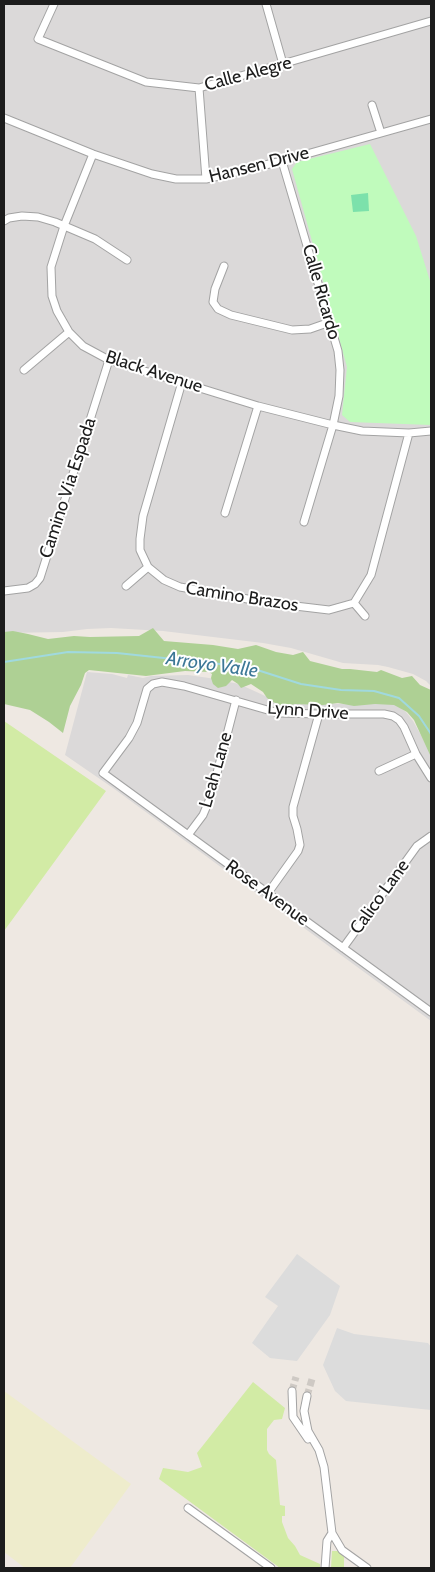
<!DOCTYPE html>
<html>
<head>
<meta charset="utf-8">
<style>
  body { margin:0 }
  #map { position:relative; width:435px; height:1572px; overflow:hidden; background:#eee8e2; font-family:Cabin,sans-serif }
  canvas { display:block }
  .frame { position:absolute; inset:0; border:5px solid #1c1c1c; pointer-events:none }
</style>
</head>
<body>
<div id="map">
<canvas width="435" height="1572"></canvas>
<div class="frame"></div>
</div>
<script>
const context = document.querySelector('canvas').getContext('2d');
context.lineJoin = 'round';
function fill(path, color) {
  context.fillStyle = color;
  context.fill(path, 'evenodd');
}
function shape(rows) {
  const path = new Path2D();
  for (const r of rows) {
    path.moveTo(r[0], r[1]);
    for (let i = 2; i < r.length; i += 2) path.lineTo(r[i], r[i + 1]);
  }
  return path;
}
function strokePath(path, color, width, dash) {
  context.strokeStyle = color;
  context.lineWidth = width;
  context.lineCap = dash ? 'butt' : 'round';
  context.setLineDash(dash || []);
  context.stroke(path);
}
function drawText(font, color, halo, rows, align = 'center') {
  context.font = font + ' Cabin,sans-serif';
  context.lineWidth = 4;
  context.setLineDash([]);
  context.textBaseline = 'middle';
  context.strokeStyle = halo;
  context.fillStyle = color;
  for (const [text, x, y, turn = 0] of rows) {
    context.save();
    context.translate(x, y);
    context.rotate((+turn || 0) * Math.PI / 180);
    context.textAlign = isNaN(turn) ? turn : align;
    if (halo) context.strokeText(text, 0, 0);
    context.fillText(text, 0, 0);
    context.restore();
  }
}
fill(shape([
  [4,4,431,4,431,686,426,681,413,674,388,667,378,665,343,663,291,648,263,643,163,631,111,628,87,629,63,632,4,633],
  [87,672,112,674,127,678,128,675,143,678,151,676,188,675,209,678,239,684,274,700,322,704,386,703,397,705,406,712,413,721,431,753,431,1021,113,788,65,755]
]), '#dbd9d9');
fill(shape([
  [4,1391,131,1484,70,1568,25,1568,4,1552]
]), '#eeeccc');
fill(shape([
  [4,721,106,791,4,931],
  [253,1382,285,1408,282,1419,274,1420,267,1429,267,1450,269,1454,276,1460,280,1505,285,1506,285,1516,282,1516,282,1522,288,1538,295,1546,300,1555,320,1564,320,1568,280,1568,159,1479,163,1468,188,1472,202,1467,197,1453],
  [332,1551,338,1551,344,1557,344,1568,331,1568]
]), '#d2eba5');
fill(shape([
  [153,628,164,641,213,645,238,649,256,645,276,652,293,655,303,652,310,661,342,669,350,669,377,672,381,670,402,678,412,676,420,685,431,690,431,757,414,720,407,712,394,705,375,704,354,706,338,703,323,705,294,704,289,707,283,706,273,702,267,698,263,692,251,684,241,688,238,684,232,680,226,686,218,688,213,684,211,678,212,674,209,672,185,671,146,676,89,670,85,673,81,685,70,706,63,733,49,722,30,710,4,704,4,632,13,631,28,634,48,639,74,636,90,637,139,636]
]), '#aed094');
fill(shape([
  [370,144,416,236,431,284,431,425,350,422,342,415,347,367,292,169,297,162,301,161]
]), '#c0fbbc');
fill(shape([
  [368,193,369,211,353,212,351,195]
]), '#7ce1ab');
fill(shape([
  [297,1254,340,1286,330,1315,297,1361,270,1358,252,1343,278,1306,265,1297],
  [337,1328,354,1334,428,1343,431,1347,431,1410,346,1401,335,1391,323,1365]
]), '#dcdcdc');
strokePath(shape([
  [4,662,68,652,117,653,248,667,301,684,341,690,374,691,399,698,419,716,431,734]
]), '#a0d9de', 2);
strokePath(shape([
  [292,1391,296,1377],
  [307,1396,312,1379]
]), '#cec9c4', 7, [7, 3.5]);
const minor = shape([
  [54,4,38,39,146,82,199,88,431,21],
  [266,4,283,64],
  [199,88,206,179],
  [372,105,381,133],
  [4,118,93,154,152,174,176,179,206,179,282,161,431,119],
  [93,154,64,226,51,267,52,296,57,311,69,332,83,346,109,360,258,406,333,425,362,431,409,433,431,431],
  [282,161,338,351,340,370,339,396,333,425,304,522],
  [4,221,9,218,22,216,38,217,55,222,95,239,127,260],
  [224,266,215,289,213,302,218,309,231,315,292,330,310,329,330,322],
  [24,370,69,332],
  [182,382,143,516,140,539,140,550,148,567,164,580,180,587,270,603,329,610,354,603,371,575,409,433],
  [225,513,258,406],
  [126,586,148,567],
  [4,591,28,588,35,584,40,578,109,360],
  [354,603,365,616],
  [379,771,416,754],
  [431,778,416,754,404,727,399,720,393,716,384,714,319,714,281,713,271,711,184,686,162,682,153,684,147,689,137,723,129,738,103,773,431,1012],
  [188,835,203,815,211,796,236,700],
  [268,893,298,851,300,845,297,829,293,816,293,807,319,714],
  [343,948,417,846,431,836],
  [292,1391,293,1417,308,1439],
  [307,1396,304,1411,308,1431,319,1450,324,1467,332,1533,342,1550,367,1568],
  [188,1508,271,1568],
  [325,1568,327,1541,332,1533]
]);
strokePath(minor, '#a3a3a3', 9);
strokePath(minor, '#fff', 7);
drawText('18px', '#1c1c1c', '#fff', [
  ["Calle Alegre",248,74,-15],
  ["Hansen Drive",259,165,-14],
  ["Calle Ricardo",321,292,74],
  ["Black Avenue",154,372,18],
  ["Camino Via Espada",68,488,-72],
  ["Camino Brazos",242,597,9],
  ["Lynn Drive",308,711,4],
  ["Leah Lane",216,770,-74],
  ["Rose Avenue",267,893,36],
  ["Calico Lane",380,897,-54]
]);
drawText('italic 19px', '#3d7897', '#fff', [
  ["Arroyo Valle",212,665,8]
]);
</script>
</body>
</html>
